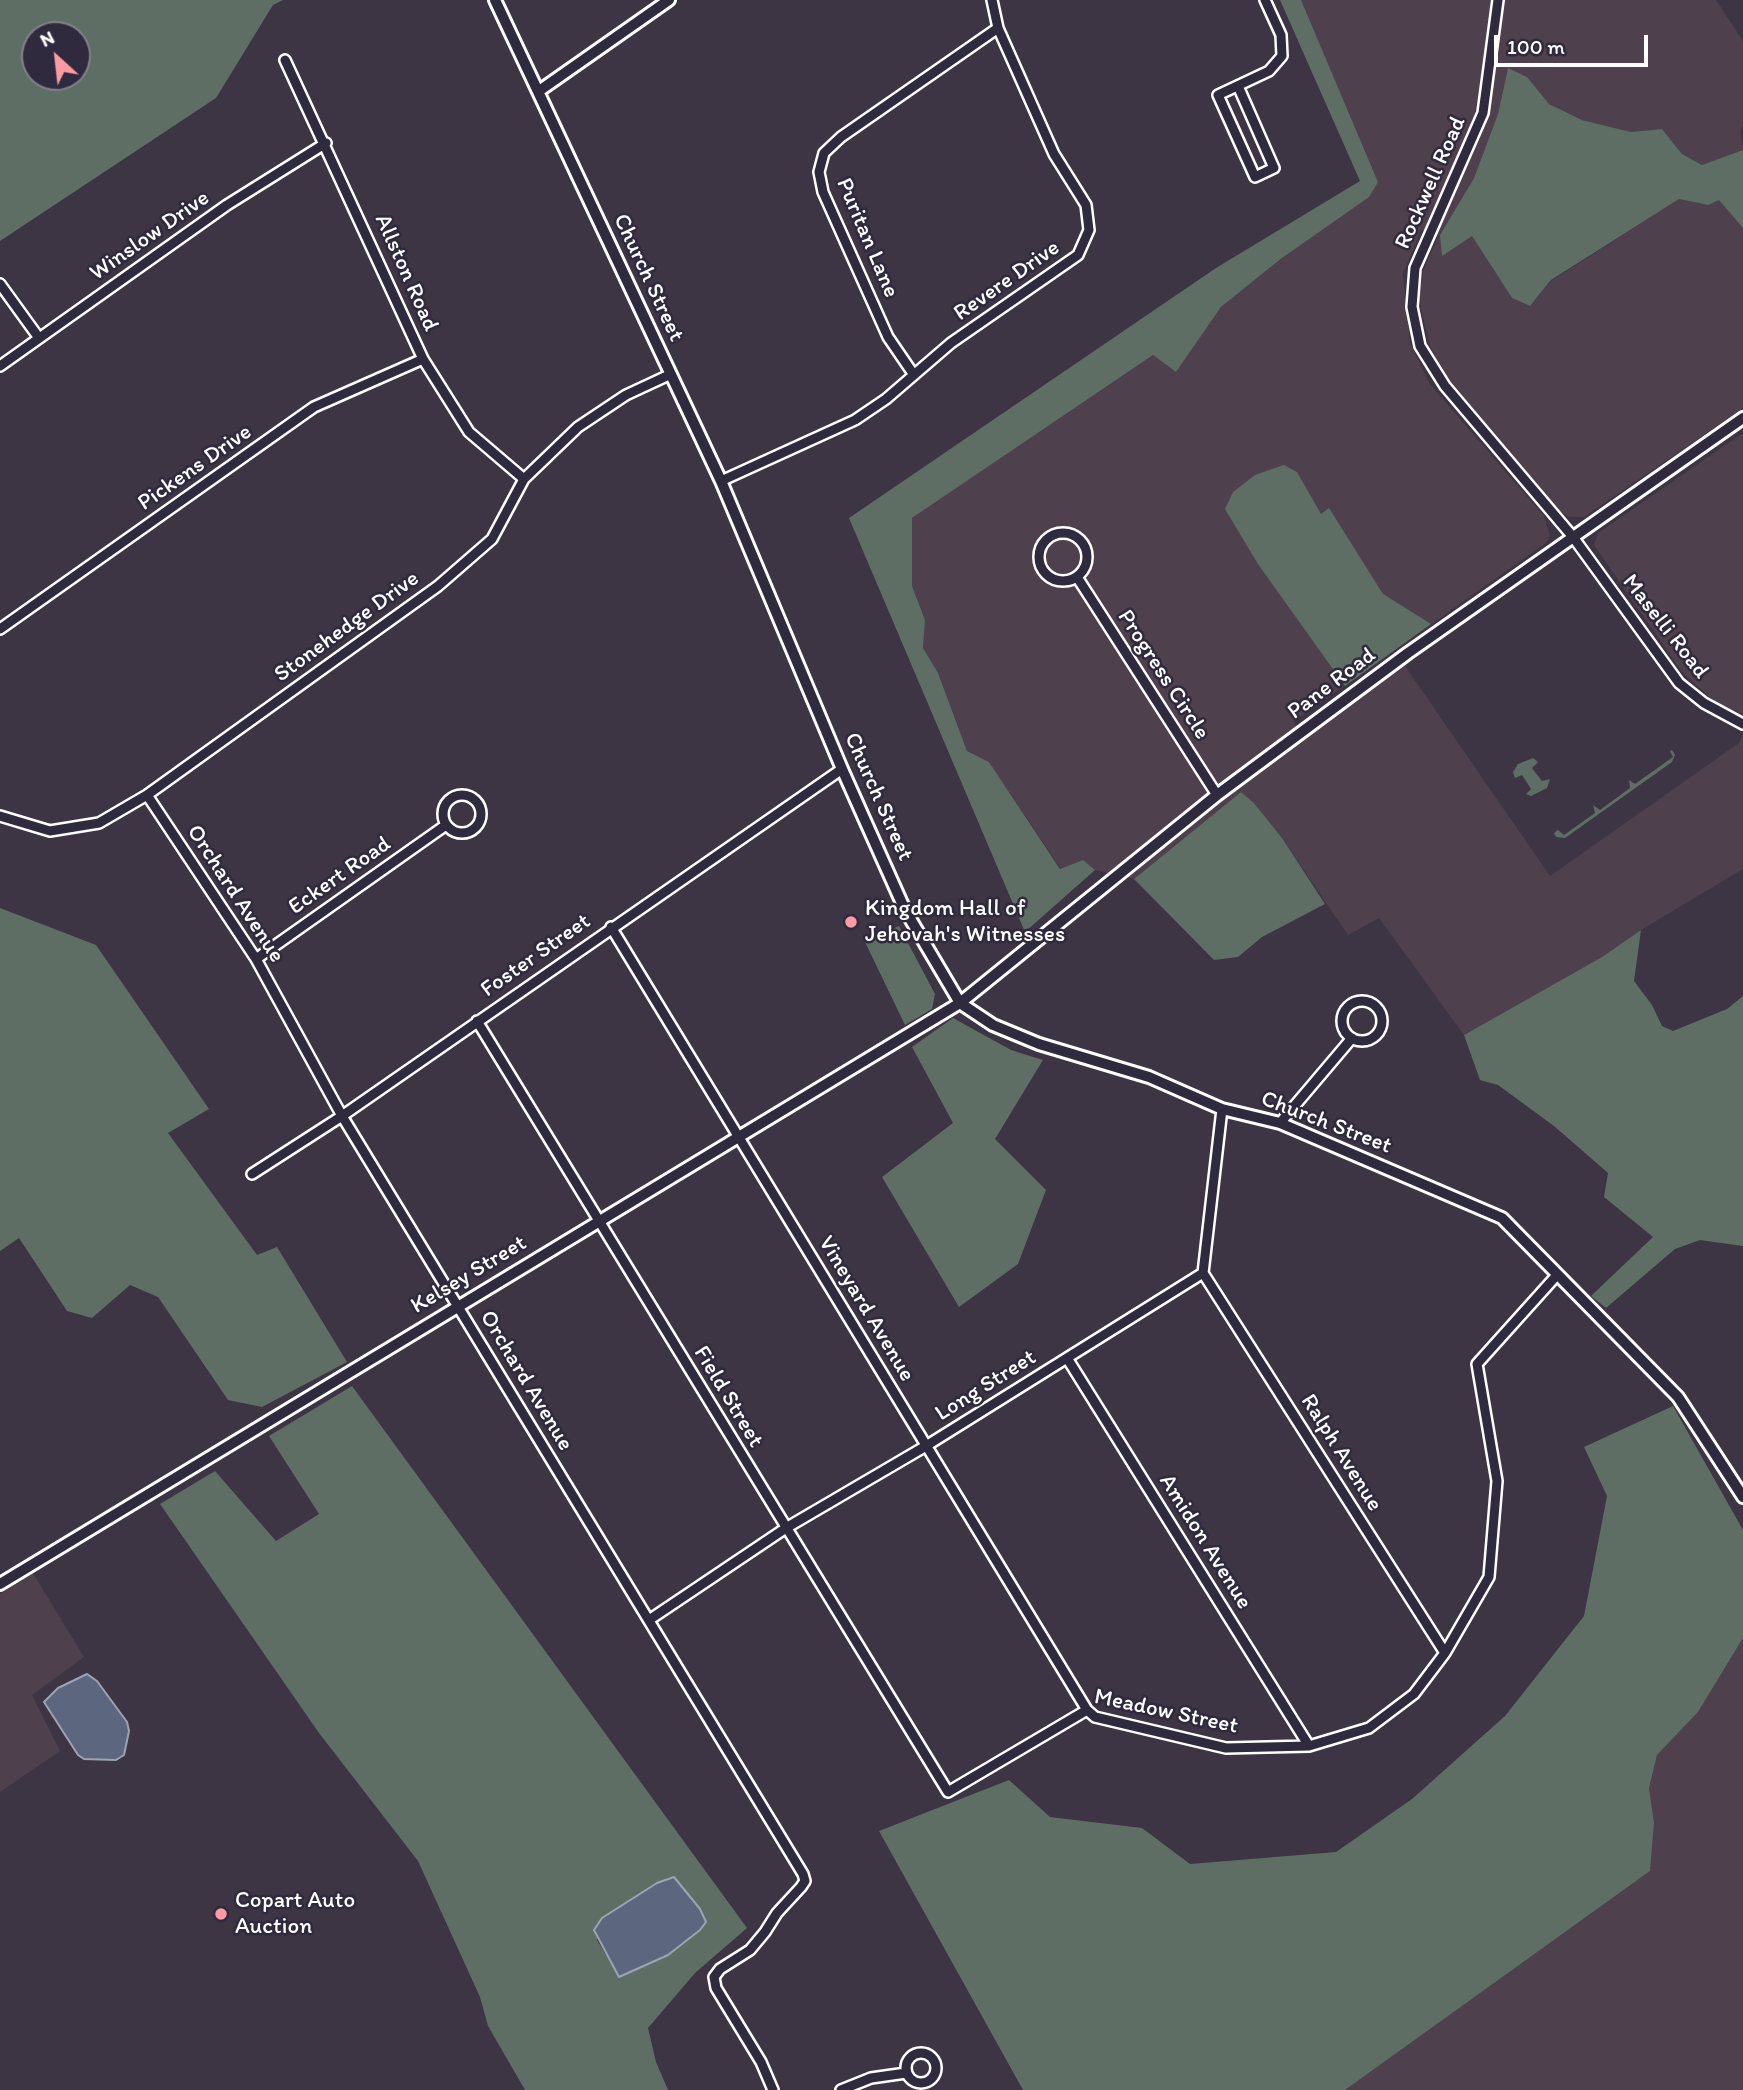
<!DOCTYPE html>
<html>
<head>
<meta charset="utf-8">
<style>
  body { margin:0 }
  #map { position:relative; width:1743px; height:2090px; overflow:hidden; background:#3d3444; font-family:Itim,sans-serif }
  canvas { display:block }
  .north { position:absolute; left:21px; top:21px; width:70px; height:70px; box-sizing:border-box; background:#2f2a3d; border:2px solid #827f8b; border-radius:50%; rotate:333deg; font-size:19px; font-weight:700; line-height:28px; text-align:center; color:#fff }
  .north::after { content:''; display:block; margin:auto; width:24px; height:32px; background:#ff9aa2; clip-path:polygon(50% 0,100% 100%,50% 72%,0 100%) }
  .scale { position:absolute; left:1494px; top:35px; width:154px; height:32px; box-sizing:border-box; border:4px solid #fff; border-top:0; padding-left:9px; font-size:21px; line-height:24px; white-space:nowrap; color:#fff; -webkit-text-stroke:5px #2f2a3d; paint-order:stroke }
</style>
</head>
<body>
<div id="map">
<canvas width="1743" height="2090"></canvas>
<div class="north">N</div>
<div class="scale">100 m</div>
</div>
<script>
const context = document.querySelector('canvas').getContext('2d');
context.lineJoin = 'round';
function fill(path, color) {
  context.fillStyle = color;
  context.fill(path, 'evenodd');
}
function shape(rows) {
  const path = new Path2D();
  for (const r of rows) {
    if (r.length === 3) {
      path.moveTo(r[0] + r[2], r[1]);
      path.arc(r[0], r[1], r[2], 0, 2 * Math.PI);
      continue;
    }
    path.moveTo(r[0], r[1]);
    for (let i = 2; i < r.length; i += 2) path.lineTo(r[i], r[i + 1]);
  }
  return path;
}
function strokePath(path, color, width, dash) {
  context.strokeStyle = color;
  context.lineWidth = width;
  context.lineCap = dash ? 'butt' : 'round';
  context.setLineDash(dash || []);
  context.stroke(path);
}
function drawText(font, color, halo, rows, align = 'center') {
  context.font = font + ' Itim,sans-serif';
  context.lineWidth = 5;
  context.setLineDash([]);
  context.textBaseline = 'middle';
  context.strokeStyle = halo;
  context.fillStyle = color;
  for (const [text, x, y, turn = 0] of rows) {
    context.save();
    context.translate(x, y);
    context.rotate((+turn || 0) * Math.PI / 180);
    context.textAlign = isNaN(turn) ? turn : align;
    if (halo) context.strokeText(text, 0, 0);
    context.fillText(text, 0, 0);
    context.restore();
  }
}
fill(shape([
  [1301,0,1716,0,1743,41,1743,125,1740,132,1743,150,1702,165,1682,154,1662,129,1631,132,1582,120,1549,104,1525,76,1508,69,1498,114,1474,178,1440,235,1472,236,1512,298,1530,306,1551,281,1679,199,1708,205,1719,199,1743,228,1743,408,1584,517,1569,517,1557,509,1448,378,1430,347,1419,300,1423,271,1439,235,1421,230,1403,274,1410,343,1429,383,1544,516,1550,536,1546,543,1293,722,1307,733,1405,666,1550,876,1739,743,1743,734,1743,869,1641,930,1602,957,1464,1035,1379,918,1348,935,1282,838,1254,803,1241,792,1134,879,1095,870,1083,860,1061,869,989,762,967,751,938,673,923,648,925,620,912,586,912,518,1153,355,1176,372,1221,307,1378,182],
  [1743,433,1743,714,1716,703,1682,672,1594,545,1598,533],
  [33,1573,84,1657,32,1695,60,1751,0,1792,0,1594],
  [1743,1638,1743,2090,1345,2090,1650,1871,1654,1823,1649,1788,1657,1755,1698,1712]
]), '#4e414d');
fill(shape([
  [0,0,283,0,273,5,216,98,0,241],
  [35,35,77,35,77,77,35,77],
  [1280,0,1301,0,1378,182,1369,197,1282,258,1221,307,1176,372,1153,355,912,518,912,586,925,620,923,648,938,673,967,751,989,762,1060,869,1083,860,1095,870,1025,932,849,518,1216,268,1360,181],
  [1508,68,1527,77,1549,104,1582,120,1631,132,1662,129,1682,154,1702,165,1743,150,1743,228,1719,200,1708,205,1679,199,1551,280,1530,306,1512,298,1472,236,1442,256,1440,235,1474,178,1498,114],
  [1284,465,1297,472,1321,514,1329,508,1383,594,1431,624,1345,686,1258,564,1225,509,1233,492,1255,475],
  [1670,751,1672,750,1675,755,1672,762,1565,838,1556,837,1554,833,1558,830,1564,835,1595,813,1593,805,1600,810,1630,788,1629,780,1635,784,1673,757],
  [1533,758,1538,762,1532,768,1542,781,1550,779,1547,788,1531,796,1526,794,1531,789,1522,775,1515,778,1513,772,1518,764],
  [1241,792,1254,803,1282,838,1325,904,1262,937,1238,957,1214,960,1134,879],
  [0,908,96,945,209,1109,168,1133,257,1255,277,1247,347,1362,262,1407,228,1400,158,1297,130,1285,92,1318,67,1311,19,1238,0,1251],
  [899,926,935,994,932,1009,905,1025,865,942],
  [1641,930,1634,981,1652,1005,1662,1026,1673,1031,1727,1009,1743,996,1743,1246,1700,1240,1675,1249,1606,1308,1591,1296,1653,1237,1604,1197,1608,1173,1554,1126,1498,1085,1480,1080,1464,1035,1602,957],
  [953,1018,1011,1050,1043,1060,995,1139,1046,1190,1018,1264,959,1307,882,1177,953,1123,912,1047],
  [352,1386,747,1928,695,1973,648,2028,656,2062,668,2090,525,2090,488,2026,480,1997,418,1861,319,1733,160,1504,215,1471,276,1541,319,1514,269,1436],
  [674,1877,619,1976,597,1940,602,1918,657,1883],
  [1673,1406,1743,1530,1743,1638,1698,1712,1657,1755,1649,1788,1654,1823,1650,1871,1345,2090,1023,2090,879,1831,1009,1780,1050,1817,1142,1828,1190,1864,1336,1852,1412,1799,1505,1716,1584,1616,1607,1496,1584,1447]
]), '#5e6e65');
const water = shape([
  [87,1674,97,1681,127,1722,129,1731,124,1755,116,1760,84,1759,78,1755,44,1702,58,1688,87,1674],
  [674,1877,700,1909,706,1922,700,1930,668,1955,619,1977,594,1930,602,1918,657,1883,674,1877]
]);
fill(water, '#5c667f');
strokePath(water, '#9da3b2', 2);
const minor = shape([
  [1498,0,1483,113,1415,268,1412,307,1420,346,1445,386,1573,537,1679,683,1704,703,1743,724],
  [285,60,423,359,469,432,524,479],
  [1238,86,1274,168,1255,177,1218,95,1269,71,1282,56,1281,35,1265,0],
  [0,284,39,338],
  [0,366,227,205,326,143],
  [914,375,888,337,823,192,819,172,824,153,841,137,998,28],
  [721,481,855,420,886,399,951,343,1078,255,1089,230,1086,205,1054,154,998,28,992,0],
  [1063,557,24],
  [1077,577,1217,795],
  [0,629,314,407,423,359],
  [147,795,256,959,342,1116,803,1874,805,1881,801,1887,777,1913,765,1932,750,1950,720,1969,714,1977,716,1988,761,2062,773,2090],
  [462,814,19],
  [0,816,50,831,99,823,147,795,438,586,492,539,524,479,578,427,626,395,669,375],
  [611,927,1087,1710],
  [256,959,446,825],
  [1362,1021,20],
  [477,1021,948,1792,1087,1710,1095,1717,1226,1748,1309,1746,1369,1728,1414,1694,1445,1653,1489,1577,1497,1481,1477,1364,1557,1275],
  [1280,1123,1352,1038],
  [252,1174,342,1116,842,769],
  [1203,1273,1445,1653],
  [1067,1358,1309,1746],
  [649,1620,786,1528,926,1446,1203,1273,1222,1109],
  [921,2068,15],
  [841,2090,871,2078,906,2073]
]);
const tertiary = shape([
  [495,0,721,481,842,769,905,910,960,1003,993,1025,1039,1044,1149,1077,1222,1109,1280,1123,1502,1218,1678,1397,1743,1497],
  [539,91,669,0],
  [0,1584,960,1003,1217,795,1408,653,1743,418]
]);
strokePath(minor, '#fff', 14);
strokePath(tertiary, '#fff', 16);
strokePath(minor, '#2f2a3d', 9);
strokePath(tertiary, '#2f2a3d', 10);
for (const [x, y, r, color] of [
  [851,922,7,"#ff9aa2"],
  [221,1914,7,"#ff9aa2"]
]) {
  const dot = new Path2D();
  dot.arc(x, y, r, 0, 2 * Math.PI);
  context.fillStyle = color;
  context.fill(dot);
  strokePath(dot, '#2f2a3d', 2.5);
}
drawText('23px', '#fff', '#2f2a3d', [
  ["Rockwell Road",1431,183,-66],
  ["Winslow Drive",150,236,-35],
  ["Puritan Lane",867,238,67],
  ["Allston Road",406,273,66],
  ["Church Street",648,278,65],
  ["Revere Drive",1007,281,-35],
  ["Pickens Drive",195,468,-35],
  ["Stonehedge Drive",347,627,-36],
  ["Maselli Road",1665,627,52],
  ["Progress Circle",1163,675,57],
  ["Pane Road",1332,684,-37],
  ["Church Street",878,797,66],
  ["Eckert Road",340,876,-35],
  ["Orchard Avenue",235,894,57],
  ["Foster Street",536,956,-35],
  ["Church Street",1326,1123,21],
  ["Kelsey Street",469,1275,-31],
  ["Vineyard Avenue",866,1309,59],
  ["Orchard Avenue",526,1381,59],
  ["Long Street",986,1386,-32],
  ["Field Street",728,1397,59],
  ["Ralph Avenue",1341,1453,58],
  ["Amidon Avenue",1205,1542,58],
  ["Meadow Street",1166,1712,12]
]);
drawText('23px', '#fff', '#2f2a3d', [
  ["Kingdom Hall of",865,909],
  ["Jehovah's Witnesses",865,935],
  ["Copart Auto",235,1901],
  ["Auction",235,1927]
], 'left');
</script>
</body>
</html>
